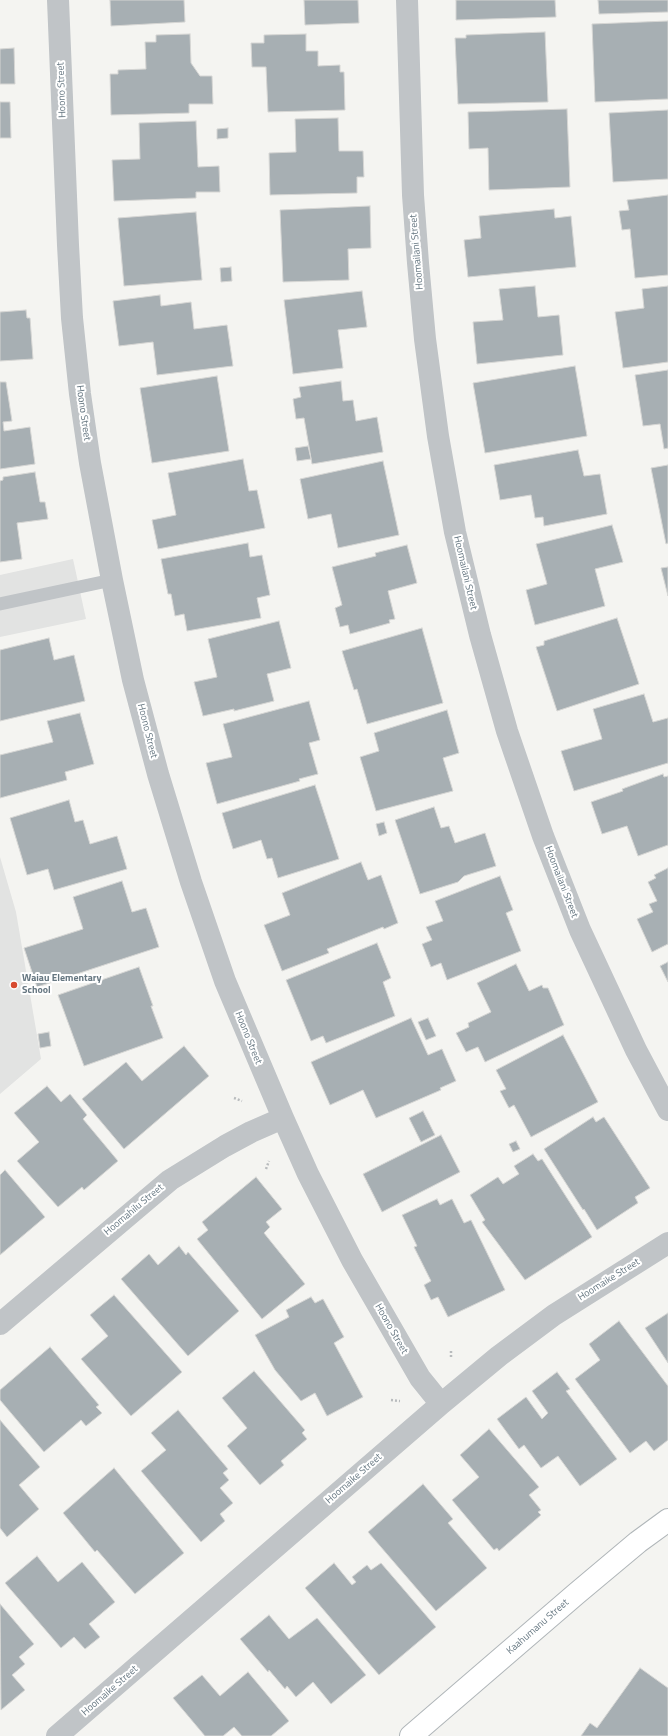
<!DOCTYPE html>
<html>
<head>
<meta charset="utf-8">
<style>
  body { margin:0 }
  canvas { display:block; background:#f4f4f1 }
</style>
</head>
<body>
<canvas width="668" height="1736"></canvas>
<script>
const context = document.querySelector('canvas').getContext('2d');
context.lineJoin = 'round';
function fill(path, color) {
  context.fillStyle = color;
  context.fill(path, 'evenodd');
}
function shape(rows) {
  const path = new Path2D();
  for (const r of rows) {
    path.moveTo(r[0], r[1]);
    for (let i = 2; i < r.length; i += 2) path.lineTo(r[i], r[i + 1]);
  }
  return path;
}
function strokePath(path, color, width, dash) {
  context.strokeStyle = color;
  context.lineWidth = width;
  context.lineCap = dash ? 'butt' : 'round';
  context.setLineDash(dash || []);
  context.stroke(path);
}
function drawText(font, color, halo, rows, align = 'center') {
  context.font = font + ' "Titillium Web",sans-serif';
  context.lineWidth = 4;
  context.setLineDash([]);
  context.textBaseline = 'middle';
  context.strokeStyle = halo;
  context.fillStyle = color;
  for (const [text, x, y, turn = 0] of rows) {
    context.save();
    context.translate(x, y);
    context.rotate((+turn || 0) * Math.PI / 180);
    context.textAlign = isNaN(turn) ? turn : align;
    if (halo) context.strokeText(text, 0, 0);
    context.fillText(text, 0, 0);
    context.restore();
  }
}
fill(shape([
  [73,559,86,619,0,637,0,575],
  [0,857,16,912,41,1059,0,1094]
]), '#e2e3e2');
const building = shape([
  [110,0,184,0,185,22,111,26,110,0],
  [304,0,358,0,359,23,305,25,304,0],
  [456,0,555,0,556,17,456,20,456,0],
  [598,0,668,0,668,12,599,14,598,0],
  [668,21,668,99,595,102,592,24,668,21],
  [545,32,548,102,458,104,455,38,466,38,466,35,545,32],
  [190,34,191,63,200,76,212,76,213,104,189,104,189,113,111,115,110,74,118,74,118,70,146,69,145,42,156,42,156,35,190,34],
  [306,34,306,51,318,51,318,66,340,65,340,72,344,72,345,110,268,112,266,67,252,67,251,43,264,43,264,35,306,34],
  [14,48,15,84,0,84,0,49,14,48],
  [0,102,10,102,11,138,0,138,0,102],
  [567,109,570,187,489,190,488,148,469,149,468,112,567,109],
  [668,110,668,179,613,182,609,113,668,110],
  [338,118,339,151,363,151,364,177,357,177,357,193,270,195,269,153,296,152,295,119,338,118],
  [196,121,198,167,219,166,220,192,196,192,196,198,114,201,112,160,140,159,139,123,196,121],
  [228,128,228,138,217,139,217,129,228,128],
  [668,195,668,275,635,278,630,229,622,230,619,211,629,210,627,200,668,195],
  [370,206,371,248,348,249,349,280,283,282,280,210,370,206],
  [554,209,555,218,571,216,576,267,468,277,464,240,481,238,479,216,554,209],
  [196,212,202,280,124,286,118,218,196,212],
  [231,267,232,281,221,282,220,268,231,267],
  [535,286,538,317,559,315,563,355,477,364,473,322,503,320,499,289,535,286],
  [668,286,668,362,623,368,615,312,644,308,642,289,668,286],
  [362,291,367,327,338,330,343,368,293,374,284,300,362,291],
  [160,295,161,306,191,302,194,329,227,325,233,366,157,375,153,342,119,346,113,301,160,295],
  [26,310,27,318,30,318,33,359,0,361,0,312,26,310],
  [575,366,587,436,485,453,473,383,575,366],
  [668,370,668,448,664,449,660,424,643,426,635,375,668,370],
  [217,376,229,451,152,463,140,388,217,376],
  [341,381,343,401,353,400,356,421,377,417,383,452,312,464,304,418,296,419,293,399,301,397,299,387,341,381],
  [0,382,6,382,12,421,3,422,4,431,30,427,35,464,0,469,0,382],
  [308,446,311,459,297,461,295,448,308,446],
  [578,450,584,476,600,474,607,514,544,526,543,517,535,518,531,495,500,500,494,465,578,450],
  [243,459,249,491,257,490,265,528,158,549,152,520,176,515,168,473,243,459],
  [383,461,399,535,338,548,331,514,308,519,300,479,383,461],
  [668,465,668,543,666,544,651,468,668,465],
  [35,472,40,502,45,502,48,519,17,523,22,559,0,562,0,481,3,480,3,477,35,472],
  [612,525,623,562,595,569,605,606,535,625,526,590,547,584,536,544,612,525],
  [248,543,250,557,262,555,270,595,257,598,261,618,187,631,184,614,175,616,171,594,168,594,161,559,248,543],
  [407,545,417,583,388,591,395,619,389,620,390,623,350,634,348,625,340,627,335,608,342,605,332,567,376,556,375,553,407,545],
  [668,567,668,596,661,568,668,567],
  [617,618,639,684,557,711,536,647,544,645,544,641,617,618],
  [279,621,291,668,267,674,274,701,234,711,234,709,203,716,194,682,217,677,208,639,279,621],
  [422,628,443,703,367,724,357,689,354,690,342,651,422,628],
  [49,638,54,660,74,655,85,701,0,721,0,650,49,638],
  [644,694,653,722,668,718,668,763,574,791,561,751,602,739,593,709,644,694],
  [309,701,320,740,309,743,318,774,299,779,300,781,217,804,206,763,232,757,223,724,309,701],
  [447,710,459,753,443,758,453,791,376,811,360,757,379,751,374,733,447,710],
  [80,713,94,764,65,772,67,780,0,798,0,755,53,742,47,721,80,713],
  [663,774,664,777,668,776,668,845,638,856,627,826,602,834,591,802,623,791,622,789,663,774],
  [315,785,339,859,278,878,272,858,267,859,261,840,233,849,222,813,315,785],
  [69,800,75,822,83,820,90,844,117,836,127,869,54,890,48,869,27,875,10,818,69,800],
  [434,807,441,828,449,826,455,843,485,833,496,866,464,876,458,882,420,894,395,820,434,807],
  [384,822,387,833,379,836,376,824,384,822],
  [361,862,368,880,381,875,398,923,384,929,383,927,327,949,329,953,282,971,264,925,290,915,282,893,361,862],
  [668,868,668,944,652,952,637,919,653,912,649,904,657,901,648,882,656,878,654,875,668,868],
  [500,876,513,910,506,913,521,951,447,980,441,963,431,967,422,944,432,940,426,927,443,921,435,901,500,876],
  [122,881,132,912,146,908,159,947,37,987,24,948,83,929,73,897,122,881],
  [377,943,391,978,383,982,395,1016,326,1043,323,1036,311,1041,286,980,377,943],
  [668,962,668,982,660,966,668,962],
  [516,964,529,991,542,985,543,988,548,988,564,1025,485,1062,478,1047,466,1052,456,1033,469,1027,468,1023,491,1012,477,983,516,964],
  [139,967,153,1006,151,1006,163,1038,84,1066,58,995,139,967],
  [411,1018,428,1055,442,1049,456,1081,440,1088,441,1090,376,1118,363,1090,330,1105,311,1062,411,1018],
  [428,1018,436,1036,426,1040,418,1022,428,1018],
  [49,1032,51,1046,40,1048,38,1034,49,1032],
  [563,1035,598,1102,531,1137,514,1105,509,1108,500,1091,506,1089,496,1070,563,1035],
  [184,1046,209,1076,124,1149,82,1099,126,1062,142,1081,184,1046],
  [47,1086,61,1102,70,1094,87,1115,83,1119,118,1161,84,1190,82,1187,58,1207,17,1161,39,1142,14,1113,47,1086],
  [423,1111,435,1135,421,1142,409,1118,423,1111],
  [593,1117,596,1122,604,1117,650,1188,635,1197,638,1203,597,1230,584,1209,583,1210,544,1149,593,1117],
  [441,1135,460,1172,382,1212,363,1174,441,1135],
  [516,1141,520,1149,513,1152,509,1144,516,1141],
  [533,1154,538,1161,542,1159,592,1237,525,1280,482,1222,485,1220,470,1195,498,1177,503,1184,519,1174,514,1166,533,1154],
  [5,1170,45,1217,0,1255,0,1175,5,1170],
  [256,1177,282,1209,266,1222,270,1227,264,1233,305,1284,262,1319,197,1239,208,1230,202,1222,256,1177],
  [437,1199,440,1205,452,1199,464,1223,471,1220,505,1290,448,1317,438,1297,431,1300,424,1285,431,1281,414,1247,417,1246,402,1215,437,1199],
  [179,1246,186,1255,188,1252,239,1311,188,1356,121,1279,149,1254,158,1265,179,1246],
  [114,1295,182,1372,131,1416,81,1359,108,1336,90,1315,114,1295],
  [311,1297,315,1303,323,1299,344,1337,334,1343,363,1397,327,1416,315,1393,301,1401,275,1370,255,1335,289,1317,286,1310,311,1297],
  [668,1313,668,1363,645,1328,668,1313],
  [619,1321,668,1386,668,1440,654,1451,646,1441,630,1453,575,1379,600,1360,589,1344,619,1321],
  [50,1347,99,1405,96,1407,102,1413,86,1426,81,1420,44,1452,0,1400,0,1390,50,1347],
  [254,1371,305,1430,302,1433,307,1439,281,1461,284,1465,260,1485,227,1446,247,1428,222,1398,254,1371],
  [557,1372,570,1389,566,1391,617,1459,580,1486,558,1456,541,1468,524,1445,519,1449,497,1419,526,1397,542,1419,548,1413,532,1391,557,1372],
  [178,1410,228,1469,223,1473,229,1480,220,1488,233,1503,220,1514,225,1521,201,1542,141,1471,166,1450,151,1433,178,1410],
  [0,1420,40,1467,19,1485,39,1509,7,1537,0,1528,0,1420],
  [489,1429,539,1487,529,1495,541,1510,538,1512,541,1515,499,1551,497,1548,494,1550,452,1500,479,1477,460,1455,489,1429],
  [114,1468,184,1553,135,1594,97,1550,95,1552,63,1513,114,1468],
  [423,1484,453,1519,448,1523,487,1568,436,1611,368,1532,423,1484],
  [37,1556,58,1582,82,1562,115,1602,89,1624,100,1637,85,1649,74,1637,61,1648,5,1583,37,1556],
  [334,1563,352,1585,356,1582,352,1577,367,1565,371,1570,381,1563,436,1627,379,1675,305,1588,334,1563],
  [0,1604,34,1644,19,1657,25,1664,12,1675,25,1690,1,1710,0,1604],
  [269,1615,289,1639,317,1618,366,1675,331,1704,313,1682,296,1697,287,1686,285,1689,269,1670,268,1672,240,1639,269,1615],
  [640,1668,668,1688,668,1736,581,1736,590,1723,597,1728,640,1668],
  [248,1672,289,1721,271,1736,242,1736,234,1727,223,1736,205,1736,173,1698,202,1675,220,1696,248,1672]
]);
fill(building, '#a7afb3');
strokePath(building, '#d6d6d4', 1);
const secondary = shape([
  [411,1736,576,1594,638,1542,668,1520]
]);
strokePath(secondary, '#b0b6b9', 24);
strokePath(shape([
  [234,1098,242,1101],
  [266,1169,269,1161],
  [451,1357,451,1350],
  [391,1400,400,1401]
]), '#b8bbbd', 2.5, [2, 2]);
strokePath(shape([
  [0,604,112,580]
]), '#c0c4c7', 13);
strokePath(shape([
  [58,0,68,245,72,318,80,394,90,463,112,580,133,680,158,774,191,882,225,981,283,1118,308,1174,352,1260,420,1378,441,1404],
  [407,0,413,195,418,263,425,339,438,436,455,532,480,635,507,731,543,836,580,930,636,1050,668,1110],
  [0,1324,170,1180,225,1146,251,1132,283,1118],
  [57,1736,441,1404,499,1356,554,1315,668,1243]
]), '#c0c4c7', 22);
strokePath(secondary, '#fff', 22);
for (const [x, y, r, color] of [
  [14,985,4,"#d7492e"]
]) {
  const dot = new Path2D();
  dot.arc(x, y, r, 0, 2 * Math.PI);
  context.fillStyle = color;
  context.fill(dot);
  strokePath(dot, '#fff', 1.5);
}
drawText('10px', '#657680', '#fff', [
  ["Hoono Street",62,90,-92],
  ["Hoomailani Street",417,252,-95],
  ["Hoono Street",83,413,82],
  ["Hoomailani Street",465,573,77],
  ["Hoono Street",147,731,76],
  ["Hoomailani Street",561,882,69],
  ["Hoono Street",248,1038,68],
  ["Hoomahilu Street",134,1210,-40],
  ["Hoomaike Street",609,1280,-32],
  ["Hoono Street",391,1329,60],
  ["Hoomaike Street",354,1479,-41],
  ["Kaahumanu Street",538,1627,-41],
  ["Hoomaike Street",110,1691,-41]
]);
drawText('bold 10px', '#657680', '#fff', [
  ["Waiau Elementary",22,979],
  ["School",22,991]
], 'left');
</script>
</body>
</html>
